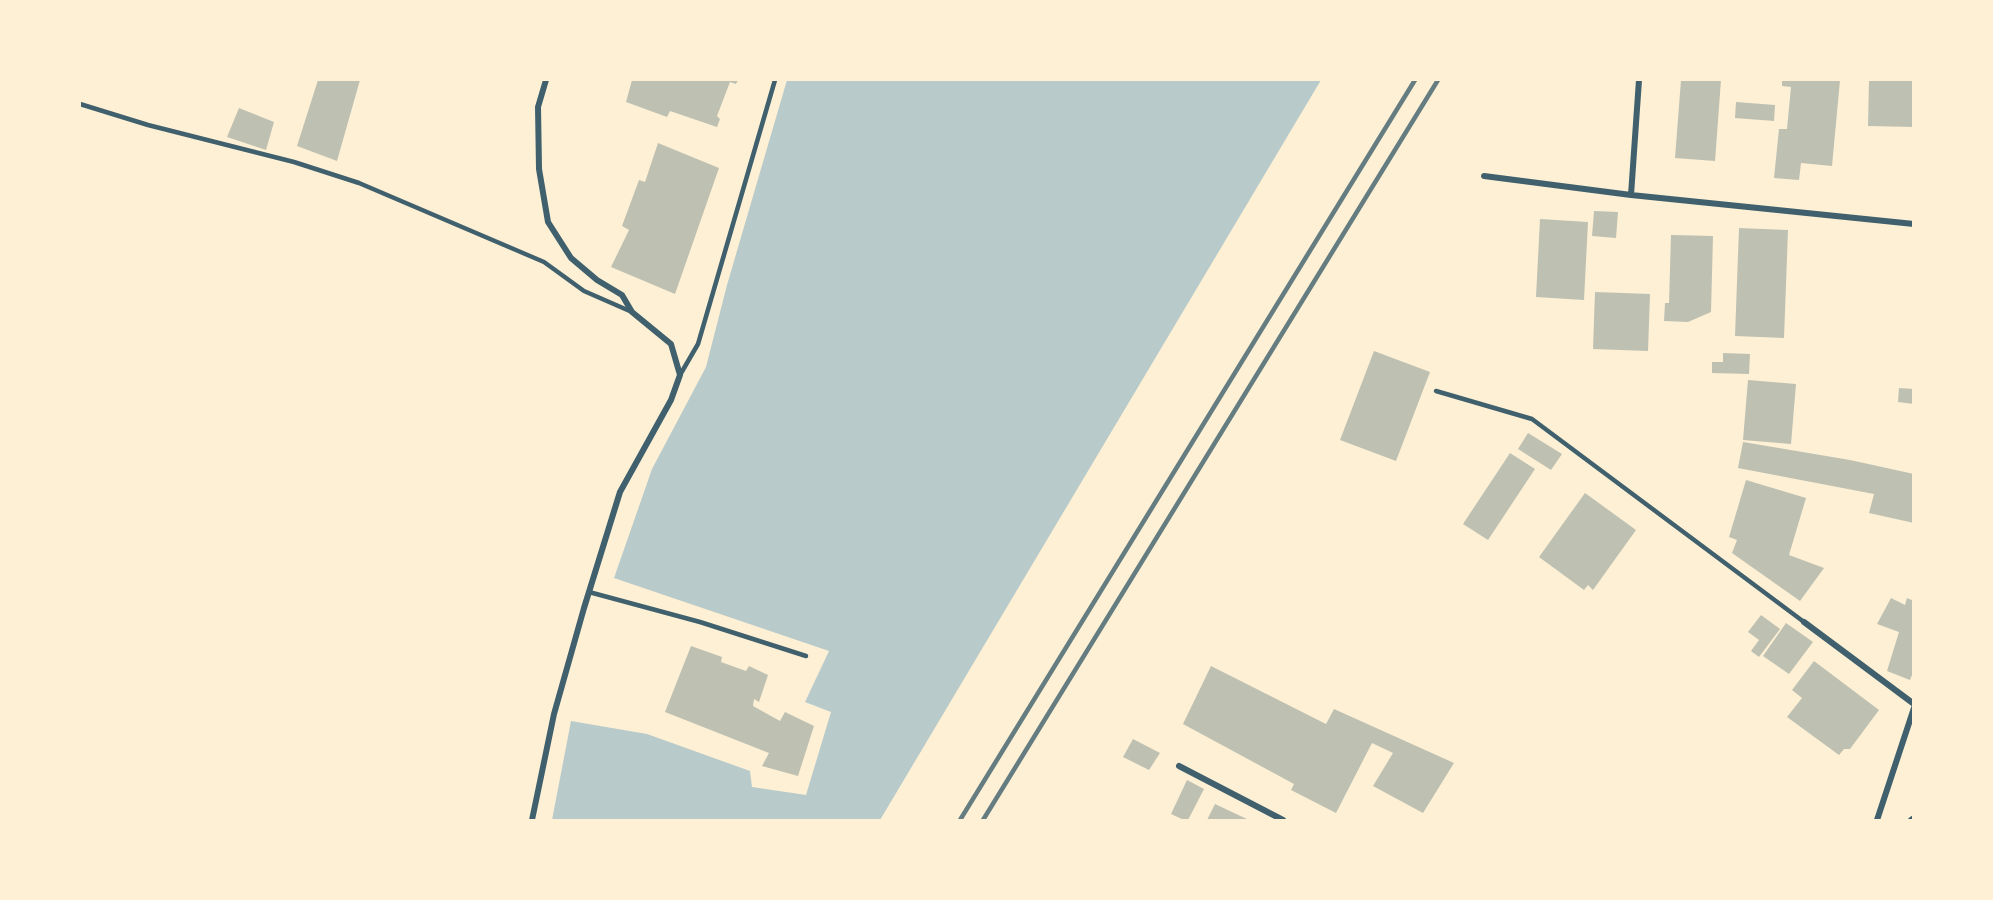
<!DOCTYPE html>
<html>
<head>
<meta charset="utf-8">
<style>
  body { margin:0 }
  #map { position:relative; width:1993px; height:900px; overflow:hidden; background:#fdf0d5; font-family:"PT Sans",sans-serif }
  canvas { display:block }
  .frame { position:absolute; inset:0; border:81px solid #fdf0d5; pointer-events:none }
</style>
</head>
<body>
<div id="map">
<canvas width="1993" height="900"></canvas>
<div class="frame"></div>
</div>
<script>
const context = document.querySelector('canvas').getContext('2d');
context.lineJoin = 'round';
function fill(path, color) {
  context.fillStyle = color;
  context.fill(path, 'evenodd');
}
function shape(rows) {
  const path = new Path2D();
  for (const r of rows) {
    path.moveTo(r[0], r[1]);
    for (let i = 2; i < r.length; i += 2) path.lineTo(r[i], r[i + 1]);
  }
  return path;
}
function strokePath(path, color, width, dash) {
  context.strokeStyle = color;
  context.lineWidth = width;
  context.lineCap = dash ? 'butt' : 'round';
  context.setLineDash(dash || []);
  context.stroke(path);
}
fill(shape([
  [787,80,1321,80,880,820,552,820,571,721,647,734,750,771,752,787,806,795,831,712,805,702,829,651,614,578,652,469,706,367,727,285]
]), '#b9caca');
fill(shape([
  [318,80,360,80,337,161,297,146],
  [632,80,738,80,736,84,730,82,717,116,720,119,717,127,670,111,667,117,626,102],
  [1681,80,1721,80,1715,161,1675,158],
  [1782,80,1840,80,1832,166,1801,163,1799,180,1774,178,1779,129,1787,129,1791,87,1782,86],
  [1869,80,1914,80,1914,127,1868,126],
  [1736,102,1775,105,1774,121,1735,118],
  [239,108,274,122,266,150,227,137],
  [658,143,719,168,675,294,611,267,629,230,622,226,639,180,645,182],
  [1594,211,1618,212,1616,238,1592,236],
  [1540,219,1588,222,1584,300,1536,297],
  [1739,228,1788,230,1784,338,1735,336],
  [1671,235,1713,236,1711,312,1688,322,1664,321,1665,303,1669,303],
  [1595,292,1650,294,1648,351,1593,349],
  [1374,351,1430,372,1396,461,1340,440],
  [1723,353,1750,354,1749,374,1712,373,1712,362,1723,362],
  [1748,380,1796,384,1791,444,1743,440],
  [1899,388,1914,389,1914,404,1898,402],
  [1528,433,1562,454,1551,470,1518,449],
  [1743,442,1850,460,1914,474,1914,523,1869,513,1874,494,1738,468],
  [1510,453,1535,469,1488,540,1463,524],
  [1746,480,1806,498,1789,555,1824,568,1800,601,1732,553,1737,540,1729,537],
  [1585,493,1636,530,1593,590,1588,585,1584,590,1539,557],
  [1891,598,1905,605,1907,598,1914,601,1914,670,1910,680,1887,671,1899,632,1877,624],
  [1761,615,1780,629,1759,657,1751,651,1759,640,1748,632],
  [1786,623,1813,642,1789,674,1763,656],
  [691,646,722,657,721,662,746,671,749,666,768,675,759,702,754,699,753,706,780,721,785,712,814,726,798,776,762,766,769,753,665,712],
  [1814,661,1879,710,1850,749,1844,749,1839,755,1787,717,1802,698,1792,690],
  [1211,666,1326,724,1334,709,1454,763,1423,813,1373,786,1393,753,1372,743,1336,813,1291,790,1294,784,1183,724],
  [1133,739,1160,753,1149,770,1123,757],
  [1187,780,1204,789,1188,820,1184,820,1171,814],
  [1215,804,1249,820,1207,820]
]), '#bec0b2');
strokePath(shape([
  [80,104,148,125,294,162,359,183,544,262,584,291,632,312],
  [680,375,698,344,775,80],
  [1436,391,1532,419,1804,622],
  [589,592,700,622,806,656]
]), '#3f606c', 4.5);
strokePath(shape([
  [1484,176,1631,195,1914,224],
  [1631,195,1639,80],
  [1804,622,1914,704],
  [1179,766,1283,820],
  [532,820,554,714,584,608,620,492,671,400,680,375,671,344,632,312,622,295,597,280,571,258,548,222,539,169,538,107,546,80],
  [1877,820,1914,708],
  [1911,820,1914,818]
]), '#3f606c', 6);
strokePath(shape([
  [960,820,1415,80],
  [983,820,1438,80]
]), '#657d81', 4.5);
</script>
</body>
</html>
